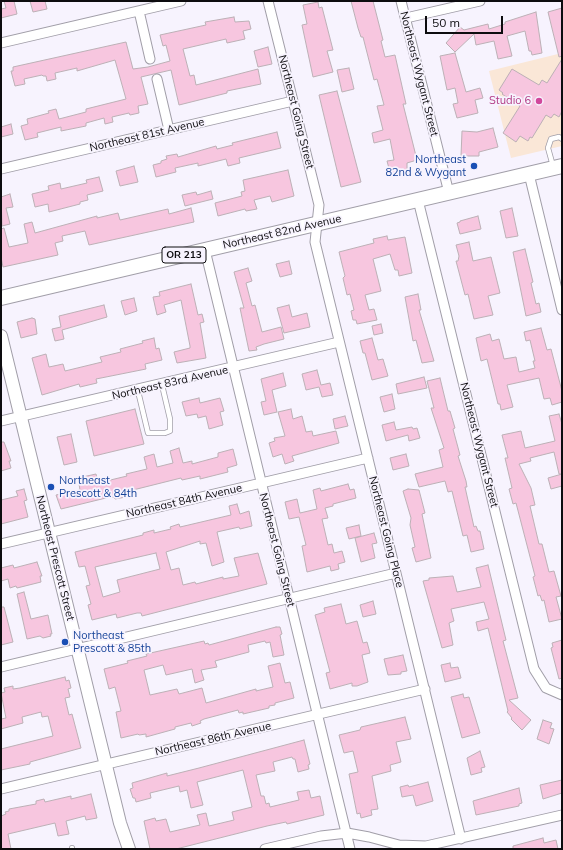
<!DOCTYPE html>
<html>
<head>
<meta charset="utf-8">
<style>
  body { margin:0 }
  #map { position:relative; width:563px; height:850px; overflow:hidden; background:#f7f3fe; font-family:Mulish,sans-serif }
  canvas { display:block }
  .frame { position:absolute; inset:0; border:2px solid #0d0c0f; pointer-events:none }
  .scale { position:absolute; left:425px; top:16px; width:78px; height:18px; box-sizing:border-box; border:2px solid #0d0c0f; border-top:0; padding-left:5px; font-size:12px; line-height:14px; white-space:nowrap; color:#0d0c0f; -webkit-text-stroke:3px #f7f3fe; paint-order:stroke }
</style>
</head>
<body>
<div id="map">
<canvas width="563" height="850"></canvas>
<div class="frame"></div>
<div class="scale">50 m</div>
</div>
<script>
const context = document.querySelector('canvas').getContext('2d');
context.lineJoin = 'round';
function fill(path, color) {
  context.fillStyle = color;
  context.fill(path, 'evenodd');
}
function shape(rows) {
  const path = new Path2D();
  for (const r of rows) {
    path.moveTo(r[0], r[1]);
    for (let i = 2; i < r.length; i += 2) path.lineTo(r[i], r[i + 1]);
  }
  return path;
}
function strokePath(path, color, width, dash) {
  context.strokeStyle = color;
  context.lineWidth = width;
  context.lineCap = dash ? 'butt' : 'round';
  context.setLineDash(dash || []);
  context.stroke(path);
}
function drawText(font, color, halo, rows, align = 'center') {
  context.font = font + ' Mulish,sans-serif';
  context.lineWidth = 3.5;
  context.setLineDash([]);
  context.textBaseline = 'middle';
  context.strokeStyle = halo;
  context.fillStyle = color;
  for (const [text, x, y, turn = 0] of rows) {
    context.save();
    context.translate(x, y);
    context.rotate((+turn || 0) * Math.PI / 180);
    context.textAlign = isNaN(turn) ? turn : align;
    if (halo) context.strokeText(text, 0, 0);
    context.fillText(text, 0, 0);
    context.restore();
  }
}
fill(shape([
  [562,53,562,146,511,158,489,71]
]), '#fae7d7');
const building = shape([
  [4,1,14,1,17,14,1,18,1,9,6,8,4,1],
  [30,1,45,1,47,9,33,12,30,1],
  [351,1,373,1,383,40,381,41,385,57,395,55,406,104,403,104,417,160,407,163,407,172,391,176,387,161,394,160,390,139,374,143,372,133,383,130,377,106,384,105,377,79,374,80,363,37,361,37,358,28,351,1],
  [318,2,319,8,322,7,333,50,327,51,333,72,313,77,302,25,307,24,303,5,318,2],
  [562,8,562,56,559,57,548,12,562,8],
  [536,12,542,53,532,55,531,51,529,51,525,31,507,36,512,56,498,59,494,41,476,45,474,34,455,52,446,43,460,27,464,30,488,24,489,29,505,24,505,22,536,12],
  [234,17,235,22,249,21,251,29,243,31,245,39,227,43,226,39,183,49,190,76,194,75,196,85,258,69,261,84,227,91,227,93,179,105,171,70,141,77,148,104,138,106,139,113,130,115,129,113,112,117,113,122,105,124,104,118,86,123,86,126,61,131,61,127,37,133,38,137,25,140,21,126,28,124,27,119,49,113,48,111,56,109,59,119,86,112,86,109,126,99,115,60,77,71,77,68,55,73,56,79,47,81,46,76,43,76,42,75,24,79,25,84,15,86,11,71,13,71,13,67,126,42,133,69,148,67,170,61,166,45,163,46,160,35,206,25,205,22,234,17],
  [268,47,272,64,258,67,254,51,268,47],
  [455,53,466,92,480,88,483,98,475,100,478,113,457,118,453,104,458,103,455,88,447,90,440,56,455,53],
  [562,59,562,111,559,117,554,114,551,118,546,115,532,138,530,137,528,141,520,136,516,142,503,133,520,106,502,94,503,93,499,90,512,69,539,85,542,80,547,83,562,59],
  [349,68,354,89,342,92,337,70,349,68],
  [337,91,361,182,341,187,319,95,337,91],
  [11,124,13,134,1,137,1,127,11,124],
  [493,128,498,147,479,152,479,156,461,156,462,131,477,132,493,128],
  [277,132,281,148,239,158,240,163,228,166,226,159,198,166,198,163,175,168,176,172,156,177,153,165,161,163,161,161,167,159,166,156,177,154,178,157,216,146,217,149,233,145,232,143,277,132],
  [134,166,138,182,120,186,116,171,134,166],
  [288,170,294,196,272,202,270,196,254,200,257,209,246,211,245,209,218,216,215,203,242,196,241,192,245,191,243,180,288,170],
  [99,177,103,191,87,195,88,200,80,202,80,204,49,212,48,204,35,207,32,194,49,190,48,186,60,183,61,189,87,183,86,180,99,177],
  [211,191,213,199,185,206,182,195,196,192,197,195,211,191],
  [10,194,13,207,6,208,10,224,2,226,1,197,10,194],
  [191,208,194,222,89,245,85,231,62,236,63,241,55,243,58,255,3,267,1,257,1,229,4,228,9,247,28,243,24,224,32,222,35,233,97,216,97,218,118,213,120,220,168,209,169,214,191,208],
  [512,208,518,236,506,238,500,211,512,208],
  [478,216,481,229,460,234,457,223,460,222,460,221,478,216],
  [387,236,388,240,405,237,412,273,399,276,398,270,395,270,390,254,373,259,381,291,365,295,369,310,374,309,377,320,357,324,356,320,353,320,351,311,354,310,350,294,347,295,343,278,345,276,339,252,374,243,373,239,387,236],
  [469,242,473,261,491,257,500,293,488,296,493,315,474,319,468,294,465,295,456,261,458,261,459,256,456,245,469,242],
  [525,249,533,282,531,283,536,304,539,303,541,312,526,316,513,252,525,249],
  [289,261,292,274,280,277,276,264,289,261],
  [248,268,252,281,246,283,252,306,255,305,262,332,281,327,284,339,264,344,256,347,257,350,249,351,240,308,244,308,234,272,248,268],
  [191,284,198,315,202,314,204,322,200,323,206,358,177,363,174,352,190,348,190,346,181,300,164,305,166,312,157,315,153,297,160,296,159,292,191,284],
  [418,294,421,310,419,310,434,361,422,363,416,340,413,341,405,297,418,294],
  [134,298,137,311,125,315,121,301,134,298],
  [104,305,107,317,62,330,64,339,55,341,52,329,61,327,59,316,104,305],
  [289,305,292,317,307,313,310,327,284,333,277,308,289,305],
  [32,318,35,319,37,334,21,338,17,322,32,318],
  [381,324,383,333,374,335,372,326,381,324],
  [541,328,547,350,551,349,562,391,562,402,552,405,550,398,544,399,539,378,507,385,513,407,501,410,500,404,498,404,487,359,481,361,476,338,490,334,492,341,499,339,504,359,516,357,519,372,535,368,533,361,535,361,530,340,526,341,524,332,541,328],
  [154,338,156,349,159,348,162,360,145,364,146,369,96,379,97,383,80,387,79,384,42,395,32,358,46,354,49,367,63,364,65,371,102,362,100,357,121,352,120,349,143,343,142,341,154,338],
  [372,338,378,360,383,359,388,376,372,380,365,353,363,353,360,341,372,338],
  [317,370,321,385,330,383,333,395,322,397,319,387,306,390,302,374,317,370],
  [283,373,286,386,272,390,277,412,264,415,261,402,266,401,261,379,283,373],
  [424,377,427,388,398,394,396,384,424,377],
  [440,378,448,411,450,411,455,428,453,429,460,455,458,456,466,481,467,487,465,487,474,527,476,526,478,531,480,531,484,549,471,552,467,535,463,536,452,491,448,492,445,481,419,487,415,474,443,467,439,450,444,448,431,408,434,408,427,381,440,378],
  [392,394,395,409,384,412,380,397,392,394],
  [199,398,200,403,220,398,224,411,220,412,223,425,209,429,206,416,198,418,197,414,186,416,182,402,199,398],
  [135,409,144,444,94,456,86,421,135,409],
  [291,409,293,419,302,416,306,432,312,431,313,436,336,431,339,443,292,456,294,461,285,464,282,454,273,457,269,443,275,441,274,438,285,436,278,412,291,409],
  [559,414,562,424,562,474,559,474,554,452,530,458,531,461,519,464,531,488,535,505,530,506,539,544,542,544,549,572,554,571,561,596,556,597,562,619,549,622,544,600,542,601,540,595,538,596,533,577,535,576,516,503,513,504,509,489,512,488,505,458,508,458,502,435,521,431,525,448,555,441,549,416,559,414],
  [345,416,348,426,335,429,333,419,345,416],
  [394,422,396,430,412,427,413,429,417,428,420,438,409,441,408,435,386,441,382,425,394,422],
  [71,434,77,462,64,465,57,437,71,434],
  [1,442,4,442,11,461,9,461,11,468,1,471,1,442],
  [179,448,183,463,192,461,192,464,218,457,218,453,233,449,237,465,227,468,228,472,200,479,200,476,182,480,181,478,125,492,126,497,115,499,114,497,110,497,61,509,56,495,80,490,78,478,96,474,98,483,127,476,126,474,147,469,144,457,154,454,157,467,173,463,170,451,179,448],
  [406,454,409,466,393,470,390,458,406,454],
  [562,474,562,486,551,489,548,478,562,474],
  [348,484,350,490,354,489,356,498,333,504,333,506,325,508,328,518,322,519,328,545,332,544,334,553,342,551,345,562,338,564,339,569,331,571,330,566,307,572,302,546,306,545,299,517,289,519,285,502,297,499,300,513,317,509,313,490,320,488,321,491,348,484],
  [24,489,27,500,24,501,28,517,1,524,1,500,18,496,16,491,24,489],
  [408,489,419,490,425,513,422,514,431,558,416,562,412,548,415,547,410,525,411,518,403,491,408,489],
  [237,504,240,514,249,511,252,526,240,529,239,527,217,532,224,562,212,566,206,543,200,544,200,541,166,552,171,570,179,568,183,585,195,582,196,584,223,577,223,579,239,576,234,558,258,553,267,584,142,616,141,613,137,613,117,618,116,614,92,620,88,605,91,604,86,586,90,585,85,566,79,567,75,552,143,535,143,533,154,530,154,533,171,529,170,527,179,524,180,527,231,515,229,506,237,504],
  [156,553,160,569,117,580,120,592,103,597,95,567,156,553],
  [359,525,361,536,349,539,346,528,359,525],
  [374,533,377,543,372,544,375,558,361,562,355,538,374,533],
  [37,562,42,576,40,576,41,582,17,588,16,586,10,588,8,579,1,581,1,568,13,565,14,568,37,562],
  [488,565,506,640,503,641,518,698,509,700,531,720,522,730,511,719,512,718,507,712,508,711,488,628,478,631,476,622,489,619,484,602,451,609,454,621,449,623,453,645,442,648,423,581,429,580,429,578,453,576,457,592,481,587,476,568,488,565],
  [24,592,31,619,48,615,52,634,50,634,51,636,43,638,40,636,27,639,17,594,24,592],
  [373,601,376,614,363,617,360,605,373,601],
  [341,604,346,624,357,621,363,643,367,642,370,653,362,655,368,682,357,686,352,686,352,683,330,689,326,673,330,672,315,615,325,612,324,608,341,604],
  [1,607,4,607,13,642,1,645,1,607],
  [276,627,280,627,282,634,280,635,284,655,273,657,270,642,266,643,265,641,248,645,249,652,215,661,217,667,201,670,204,680,195,683,192,669,166,675,163,665,144,670,150,695,177,689,179,694,202,688,206,703,256,689,256,691,273,687,268,666,280,663,285,683,290,682,294,698,275,703,275,705,269,706,269,708,243,714,243,712,239,713,238,710,204,719,200,721,201,723,192,726,191,723,175,727,175,729,146,737,146,734,139,735,138,734,121,738,116,712,121,711,115,687,109,689,104,669,128,663,127,661,147,656,146,654,204,641,205,644,208,643,209,645,276,627],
  [562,640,562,678,559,679,551,648,553,647,552,643,562,640],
  [403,655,407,671,401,672,401,674,388,675,384,659,403,655],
  [450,663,451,668,458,667,461,678,445,682,441,665,450,663],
  [65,677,66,681,69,680,71,688,68,689,70,697,65,698,69,715,72,714,81,748,30,762,30,764,1,770,1,749,53,736,48,716,42,717,41,712,22,717,23,723,1,729,1,719,6,718,1,693,5,692,4,688,13,686,13,689,20,688,65,677],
  [463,694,464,698,469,697,480,733,462,738,451,697,463,694],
  [405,717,411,739,396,742,401,762,390,765,391,771,372,776,378,809,371,810,372,815,361,818,360,813,357,814,349,774,358,772,353,751,344,753,339,735,360,730,361,727,405,717],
  [543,720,552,723,550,728,554,729,549,744,537,739,543,720],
  [304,740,310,764,308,765,309,769,298,772,295,759,293,759,292,757,273,762,275,771,256,775,261,796,264,796,266,804,269,803,270,807,299,800,297,792,309,790,311,798,320,796,324,815,287,824,286,822,267,826,176,849,150,849,144,821,155,818,156,821,166,819,170,832,200,825,197,815,206,813,209,826,234,820,232,812,252,807,243,770,197,782,203,805,191,808,187,790,180,792,179,786,150,793,151,798,136,802,135,798,133,798,130,789,133,788,132,783,167,773,167,776,199,768,304,740],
  [480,751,485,767,481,768,482,772,471,775,467,758,480,751],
  [562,780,562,793,543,799,540,785,562,780],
  [428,782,433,801,416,806,413,795,402,797,400,787,408,785,409,787,428,782],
  [519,788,522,803,519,804,519,806,476,815,473,801,519,788],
  [91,794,97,818,86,820,85,816,66,821,69,834,58,836,55,823,8,834,11,849,1,849,1,816,6,814,5,812,9,811,9,809,36,804,36,801,44,799,45,802,71,796,71,799,91,794],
  [543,838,544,843,556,840,558,849,513,849,513,846,543,838]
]);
fill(building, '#f7c6df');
strokePath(building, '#bcb0b6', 1);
const lane = shape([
  [553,166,548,148,551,139,559,137,562,139],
  [138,391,148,433,165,433,170,431,170,419,162,385],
  [72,848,72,849]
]);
const street = shape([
  [268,1,319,205,315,242,461,839],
  [401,1,449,193],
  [139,11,150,59],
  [406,18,480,1],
  [1,43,181,1],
  [157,79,169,130],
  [1,169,293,101],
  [529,174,562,310],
  [418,200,534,669,546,688,562,695],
  [205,250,350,849],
  [1,421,339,342],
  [1,544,368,458],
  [1,667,396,573],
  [1,789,425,689],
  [265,849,321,836,347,833,369,837,399,845,426,846,562,815]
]);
const secondary = shape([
  [1,336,120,823,129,849]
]);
const primary = shape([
  [1,298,562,166]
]);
strokePath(lane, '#a19ea8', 6);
strokePath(street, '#a19ea8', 11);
strokePath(secondary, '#a19ea8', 14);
strokePath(primary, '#a19ea8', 16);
strokePath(lane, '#fff', 4.5);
strokePath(street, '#fff', 9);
strokePath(secondary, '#fff', 12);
strokePath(primary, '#fff', 14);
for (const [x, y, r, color] of [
  [539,101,4,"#d1479c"],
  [474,166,4,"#1a4fb4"],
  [51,487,4,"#1a4fb4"],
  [65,642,4,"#1a4fb4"]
]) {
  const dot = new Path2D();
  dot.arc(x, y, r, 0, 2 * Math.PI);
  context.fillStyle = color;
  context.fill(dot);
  strokePath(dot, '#f7f3fe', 1.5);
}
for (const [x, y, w] of [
  [184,255,44]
]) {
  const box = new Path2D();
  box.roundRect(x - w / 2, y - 8, w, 16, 3);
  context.fillStyle = '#f7f3fe';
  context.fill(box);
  strokePath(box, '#0d0c0f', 1);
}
drawText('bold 10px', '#0d0c0f', null, [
  ["OR 213",184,255]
]);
drawText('11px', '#0d0c0f', '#f7f3fe', [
  ["Northeast Wygant Street",419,74,76],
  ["Northeast Going Street",296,112,76],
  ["Northeast 81st Avenue",147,135,-13],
  ["Northeast 82nd Avenue",282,232,-13],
  ["Northeast 83rd Avenue",170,383,-13],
  ["Northeast Wygant Street",479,445,76],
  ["Northeast 84th Avenue",184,501,-13],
  ["Northeast Going Place",386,532,76],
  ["Northeast Going Street",277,550,76],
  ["Northeast Prescott Street",55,558,76],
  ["Northeast 86th Avenue",213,739,-13]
]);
drawText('11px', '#b23c85', '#f7f3fe', [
  ["Studio 6",531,101]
], 'right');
drawText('11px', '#164399', '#f7f3fe', [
  ["Northeast",466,160,"right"],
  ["82nd & Wygant",466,173,"right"],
  ["Northeast",59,481],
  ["Prescott & 84th",59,494],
  ["Northeast",73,636],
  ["Prescott & 85th",73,649]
], 'left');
</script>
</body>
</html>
